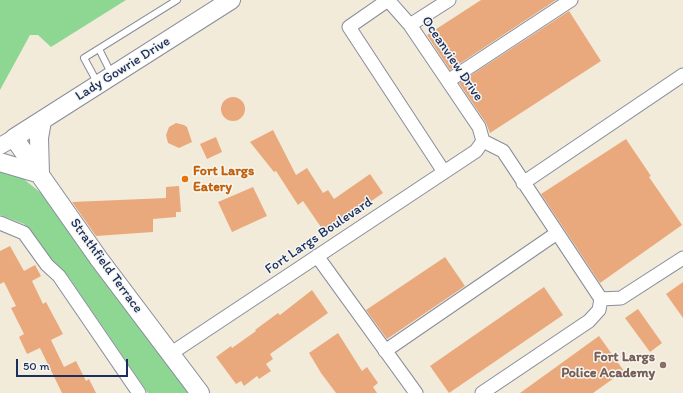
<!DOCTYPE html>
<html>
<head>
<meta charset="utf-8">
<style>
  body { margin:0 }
  #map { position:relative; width:683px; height:393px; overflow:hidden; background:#f3ebda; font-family:Itim,sans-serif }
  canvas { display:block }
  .scale { position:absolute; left:16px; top:359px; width:112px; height:18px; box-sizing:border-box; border:2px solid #1b2f5e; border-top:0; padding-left:5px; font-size:12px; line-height:14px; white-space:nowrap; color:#1b2f5e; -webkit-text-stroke:3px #f6f6f2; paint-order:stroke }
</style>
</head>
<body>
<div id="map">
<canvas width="683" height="393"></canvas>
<div class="scale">50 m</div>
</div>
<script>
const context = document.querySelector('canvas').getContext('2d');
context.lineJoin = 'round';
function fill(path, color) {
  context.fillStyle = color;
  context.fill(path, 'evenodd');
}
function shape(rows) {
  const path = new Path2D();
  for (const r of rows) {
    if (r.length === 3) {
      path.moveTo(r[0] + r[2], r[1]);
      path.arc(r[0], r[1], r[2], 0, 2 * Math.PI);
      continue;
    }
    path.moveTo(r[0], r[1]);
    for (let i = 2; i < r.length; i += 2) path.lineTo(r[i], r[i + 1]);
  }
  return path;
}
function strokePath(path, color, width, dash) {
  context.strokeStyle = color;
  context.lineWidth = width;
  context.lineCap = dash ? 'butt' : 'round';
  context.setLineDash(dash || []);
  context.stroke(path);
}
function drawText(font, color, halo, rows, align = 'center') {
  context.font = font + ' Itim,sans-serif';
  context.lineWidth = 3;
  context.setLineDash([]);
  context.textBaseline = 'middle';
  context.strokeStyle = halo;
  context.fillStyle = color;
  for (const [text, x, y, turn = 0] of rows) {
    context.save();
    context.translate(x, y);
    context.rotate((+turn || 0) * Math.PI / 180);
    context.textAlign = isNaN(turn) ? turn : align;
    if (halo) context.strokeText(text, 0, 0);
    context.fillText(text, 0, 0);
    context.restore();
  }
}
fill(shape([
  [0,0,126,0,51,47,38,35,30,35,0,90],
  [0,169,20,176,41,193,188,393,148,393,68,276,55,266,24,224,0,215]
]), '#8dd793');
fill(shape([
  [481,0,556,0,450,70,427,35],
  [569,11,601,61,490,133,486,123,459,83],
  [233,109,12],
  [176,123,184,125,187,127,192,142,179,148,168,143,166,135,169,127],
  [273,130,296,175,307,168,323,193,328,190,334,199,370,174,383,193,325,233,303,201,298,205,276,171,274,172,250,142],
  [216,137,222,152,207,159,200,144],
  [626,139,651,176,649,177,682,225,600,283,541,194],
  [179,186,181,212,176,212,176,217,153,219,153,232,96,236,72,202,166,198,166,187],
  [253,187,267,216,232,232,218,202],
  [10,246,24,271,35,265,41,276,32,281,43,304,46,302,63,334,51,340,64,367,76,361,86,381,89,379,96,393,62,393,40,348,27,354,19,337,24,334,11,308,16,306,4,282,0,284,0,251],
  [445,257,465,286,387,339,366,310],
  [683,282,683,318,666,294],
  [544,287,563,315,449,393,430,366],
  [312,290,328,313,270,354,273,359,266,364,271,371,259,379,257,376,244,386,241,381,236,384,216,357,231,346,232,348,256,331,255,330,278,313,280,315],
  [638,309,662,343,650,352,625,318],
  [338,333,362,371,367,367,378,383,373,387,377,393,336,393,321,373,309,353],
  [599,336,624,371,593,393,520,393]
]), '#eaa97d');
const service = shape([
  [99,49,112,75],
  [97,82,84,58,177,0]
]);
const minor = shape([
  [388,0,349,27,444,172],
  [388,0,410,25,479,127,483,141],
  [410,25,449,0],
  [448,81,571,0],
  [523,183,683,75],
  [0,223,24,233,47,265,59,276,139,393],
  [317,256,416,393],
  [601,299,621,298,683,258],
  [385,351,557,233],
  [170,354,476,151,483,141],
  [482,393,589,321,599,310,601,299,503,151,483,141]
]);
const tertiary = shape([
  [0,146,14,138]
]);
const secondary = shape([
  [0,162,40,174,39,138,42,121],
  [200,393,99,259,14,138,231,0]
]);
strokePath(service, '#878d9c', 8);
strokePath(minor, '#878d9c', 15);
strokePath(tertiary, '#878d9c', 18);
strokePath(secondary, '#878d9c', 20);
strokePath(service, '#fff', 6);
strokePath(minor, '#fff', 13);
strokePath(tertiary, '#fff', 16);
strokePath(secondary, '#fff', 18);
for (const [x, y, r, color] of [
  [185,179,4,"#e8710a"],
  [663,365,4,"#8d6e63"]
]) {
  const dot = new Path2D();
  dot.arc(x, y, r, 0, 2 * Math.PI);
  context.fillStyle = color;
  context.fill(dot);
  strokePath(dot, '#f6f6f2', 1.5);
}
drawText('14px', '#1b2f5e', '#f6f6f2', [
  ["Oceanview Drive",452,59,56],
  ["Lady Gowrie Drive",123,69,-32],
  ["Fort Largs Boulevard",319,236,-34],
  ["Strathfield Terrace",106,266,54]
]);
drawText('bold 14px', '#c56008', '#f6f6f2', [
  ["Fort Largs",193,171],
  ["Eatery",193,187]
], 'left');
drawText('bold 14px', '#785e54', '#f6f6f2', [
  ["Fort Largs",655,357],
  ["Police Academy",655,373]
], 'right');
</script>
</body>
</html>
